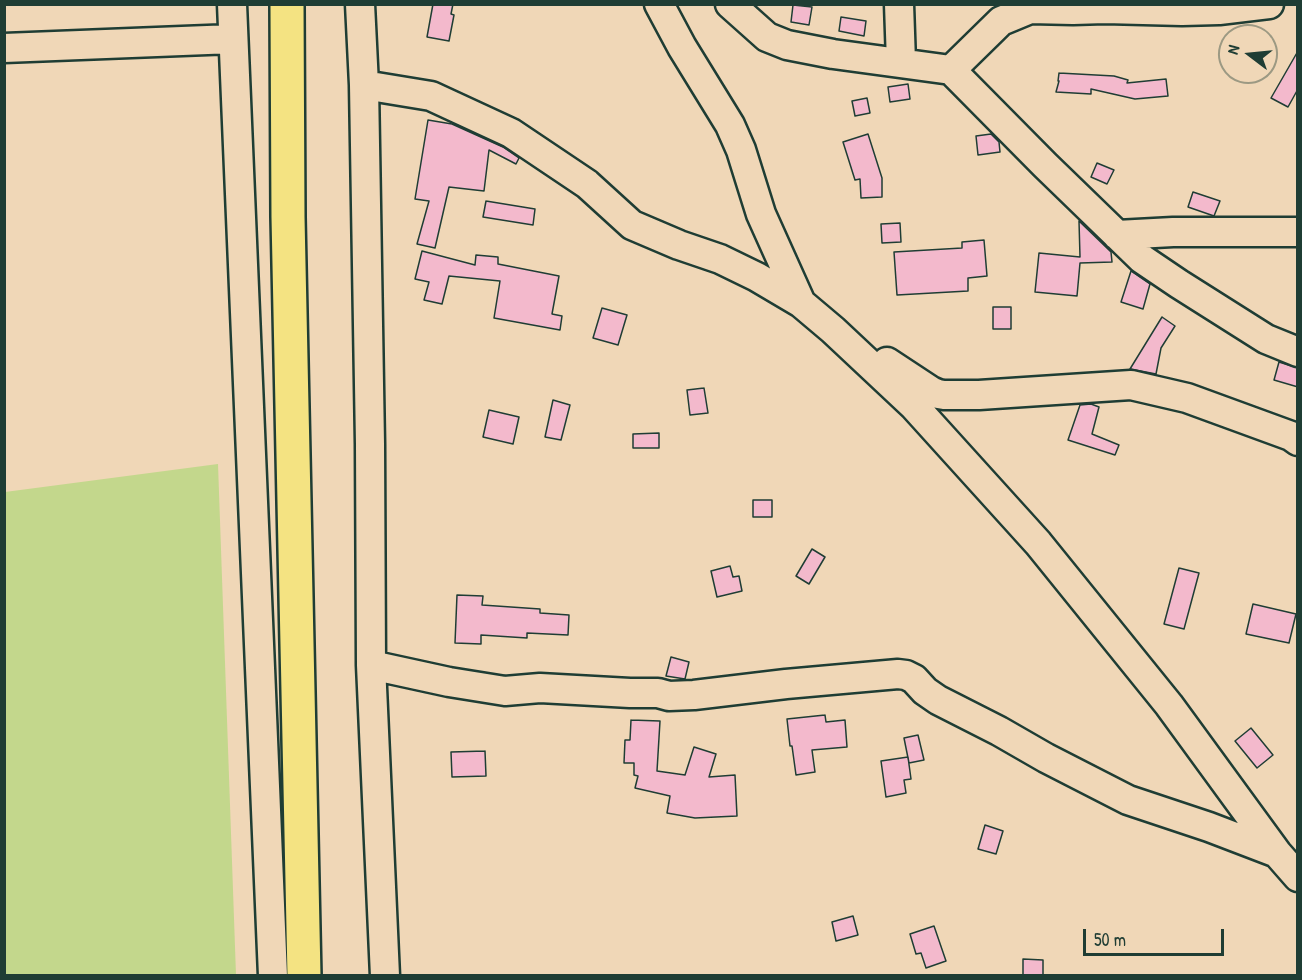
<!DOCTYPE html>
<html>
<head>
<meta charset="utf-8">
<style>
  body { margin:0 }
  #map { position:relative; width:1302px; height:980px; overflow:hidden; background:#f0d7b7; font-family:"Patrick Hand",sans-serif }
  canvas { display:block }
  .frame { position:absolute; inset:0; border:6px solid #1f3d34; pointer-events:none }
  .north { position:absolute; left:1218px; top:24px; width:60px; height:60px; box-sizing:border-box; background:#f0d7b7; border:2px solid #9c9983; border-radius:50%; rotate:286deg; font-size:16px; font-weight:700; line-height:24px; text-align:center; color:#1f3d34 }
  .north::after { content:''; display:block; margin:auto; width:21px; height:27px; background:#1f3d34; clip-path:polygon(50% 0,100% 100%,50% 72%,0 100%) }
  .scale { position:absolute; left:1083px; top:929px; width:141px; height:27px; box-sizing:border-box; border:3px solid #1f3d34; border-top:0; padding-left:8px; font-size:18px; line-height:21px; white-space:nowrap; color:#1f3d34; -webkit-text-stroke:4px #f0d7b7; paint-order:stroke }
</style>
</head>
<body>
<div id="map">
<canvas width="1302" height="980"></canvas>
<div class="frame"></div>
<div class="north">N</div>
<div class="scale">50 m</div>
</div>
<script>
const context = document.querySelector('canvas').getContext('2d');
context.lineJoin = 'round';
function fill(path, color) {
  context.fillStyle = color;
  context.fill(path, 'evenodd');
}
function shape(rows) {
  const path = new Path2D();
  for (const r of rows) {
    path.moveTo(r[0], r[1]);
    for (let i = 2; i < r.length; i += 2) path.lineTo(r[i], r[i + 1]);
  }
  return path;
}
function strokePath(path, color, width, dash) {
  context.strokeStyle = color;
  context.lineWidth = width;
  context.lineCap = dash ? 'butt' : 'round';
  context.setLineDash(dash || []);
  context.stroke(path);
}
fill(shape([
  [218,464,236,975,5,975,5,492]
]), '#c3d78c');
const building = shape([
  [433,4,453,4,451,14,454,15,449,41,427,37,433,4],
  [793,5,812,7,809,25,791,22,793,5],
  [841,17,866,21,864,36,839,31,841,17],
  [1298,51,1298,89,1288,107,1271,98,1298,51],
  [1059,73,1114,76,1128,80,1127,83,1166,79,1168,96,1135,99,1091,89,1091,94,1056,92,1059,81,1058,81,1059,73],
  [908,84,910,99,890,102,888,87,908,84],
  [867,98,870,113,855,116,852,101,867,98],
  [428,120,452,124,503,147,519,158,516,164,489,150,484,191,449,187,435,248,417,244,429,201,415,199,428,120],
  [868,134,882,178,882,197,861,198,860,179,855,180,843,142,868,134],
  [991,134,999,142,1000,152,978,155,976,136,991,134],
  [1097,163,1114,170,1107,184,1091,177,1097,163],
  [1193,192,1220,201,1214,216,1188,207,1193,192],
  [486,201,535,209,533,225,483,217,486,201],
  [1079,221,1111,252,1112,262,1080,263,1077,296,1035,292,1039,253,1080,257,1079,221],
  [900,223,901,242,882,243,881,224,900,223],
  [984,240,987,276,968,278,968,291,897,295,894,252,962,248,962,242,984,240],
  [422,251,475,265,476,255,498,257,498,264,559,276,552,314,562,316,560,330,494,318,500,281,449,276,442,304,424,300,429,282,415,279,422,251],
  [1131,271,1150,284,1143,309,1121,302,1131,271],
  [993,307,1011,307,1011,329,993,329,993,307],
  [602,308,627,315,618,345,593,338,602,308],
  [1162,317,1175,326,1161,348,1156,374,1130,369,1162,317],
  [1279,362,1298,368,1298,387,1274,380,1279,362],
  [704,388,708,413,690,415,687,390,704,388],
  [553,400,570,405,561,440,545,437,553,400],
  [1091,404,1099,407,1092,434,1119,445,1115,455,1068,440,1080,405,1091,404],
  [489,410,519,417,513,444,483,437,489,410],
  [659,433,659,448,633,448,633,434,659,433],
  [753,500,772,500,772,517,753,517,753,500],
  [812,549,825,557,809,584,796,576,812,549],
  [730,566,733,577,739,576,742,591,717,597,711,571,730,566],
  [1179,568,1199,573,1184,629,1164,624,1179,568],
  [457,595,483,596,482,605,540,609,540,613,569,615,568,635,527,633,527,638,481,635,481,644,455,643,457,595],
  [1253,604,1296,614,1289,643,1246,634,1253,604],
  [671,657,689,662,685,679,666,676,671,657],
  [825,715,826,722,845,720,847,747,812,750,815,772,796,775,792,746,790,746,787,719,825,715],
  [631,720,660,721,657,771,685,775,694,747,716,754,709,777,735,775,737,816,695,818,667,813,670,796,635,788,638,776,634,775,634,763,624,763,625,740,630,740,631,720],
  [1251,728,1273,755,1257,768,1235,741,1251,728],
  [918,735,924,760,909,763,904,738,918,735],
  [485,751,486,776,452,777,451,752,485,751],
  [908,757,911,779,904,780,906,793,886,797,881,761,908,757],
  [985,825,1003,831,996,854,978,849,985,825],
  [853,916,858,935,836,941,832,922,853,916],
  [934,926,946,961,926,968,921,953,916,954,910,934,934,926],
  [1023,959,1043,960,1043,975,1023,975,1023,959]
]);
fill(building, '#f3b9cc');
strokePath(building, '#1f3d34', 1.5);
const minor = shape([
  [232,4,273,976],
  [360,4,364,85,370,444,371,665,385,976],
  [659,4,682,47,730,125,741,150,761,214,801,303],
  [730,4,767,37,787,45,833,54,951,70,1045,165,1142,259,1179,284,1266,339,1298,352],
  [899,4,901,62],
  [4,48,233,39],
  [951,70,1001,21,1030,9,1073,10,1105,9,1182,11,1219,10,1269,4],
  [364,85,431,96,511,133,587,184,632,225,679,245,720,259,757,277,801,303,833,330,914,406,1038,543,1169,705,1277,853,1298,877],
  [1117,235,1173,232,1298,232],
  [887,362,931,391,938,394,944,395,979,395,1131,385,1187,398,1291,436,1298,441],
  [371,665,449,682,505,691,540,688,630,693,658,693,669,696,694,695,786,684,898,674,906,675,914,679,925,691,938,700,999,731,1046,758,1128,800,1209,827,1277,853]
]);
const highway = shape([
  [287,4,288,217,304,976]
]);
strokePath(minor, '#1f3d34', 33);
strokePath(highway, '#1f3d34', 38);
strokePath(minor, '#f0d7b7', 28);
strokePath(highway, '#f4e382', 33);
</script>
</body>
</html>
